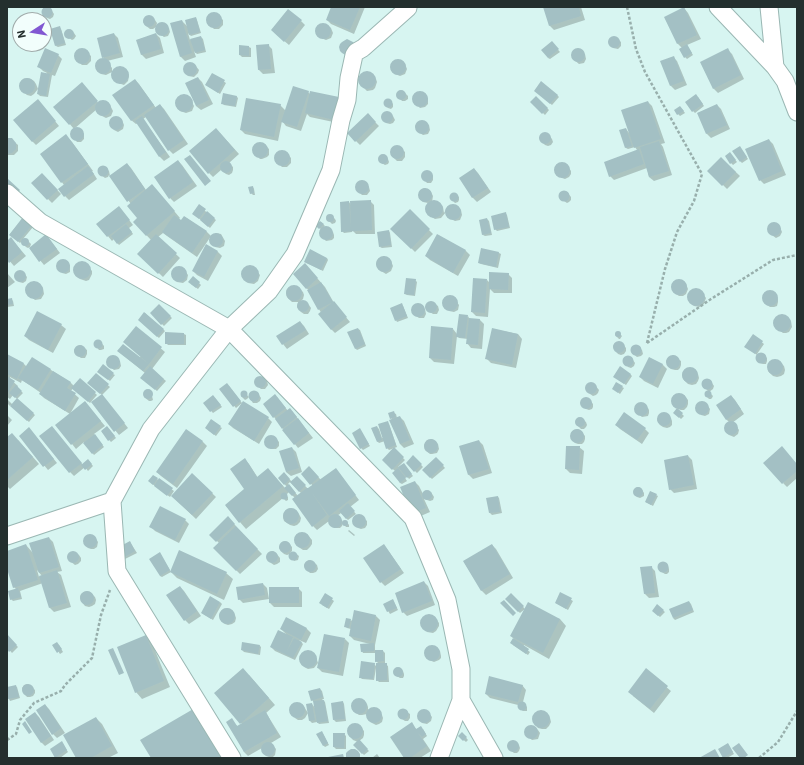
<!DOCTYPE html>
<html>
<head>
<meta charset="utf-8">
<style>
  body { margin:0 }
  #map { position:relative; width:804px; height:765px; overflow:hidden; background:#d7f5f1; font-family:"IBM Plex Sans",sans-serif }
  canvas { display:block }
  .frame { position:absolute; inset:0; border:8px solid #242f2e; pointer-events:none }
  .north { position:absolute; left:12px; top:12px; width:40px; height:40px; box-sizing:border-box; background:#f2fefc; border:1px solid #a0abaa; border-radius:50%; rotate:258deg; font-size:11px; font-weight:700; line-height:16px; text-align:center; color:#242f2e }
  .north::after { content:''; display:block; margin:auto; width:14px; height:18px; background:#8158d2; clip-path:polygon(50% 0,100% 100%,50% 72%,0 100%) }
</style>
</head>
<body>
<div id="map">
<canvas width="804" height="765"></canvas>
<div class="frame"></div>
<div class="north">N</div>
</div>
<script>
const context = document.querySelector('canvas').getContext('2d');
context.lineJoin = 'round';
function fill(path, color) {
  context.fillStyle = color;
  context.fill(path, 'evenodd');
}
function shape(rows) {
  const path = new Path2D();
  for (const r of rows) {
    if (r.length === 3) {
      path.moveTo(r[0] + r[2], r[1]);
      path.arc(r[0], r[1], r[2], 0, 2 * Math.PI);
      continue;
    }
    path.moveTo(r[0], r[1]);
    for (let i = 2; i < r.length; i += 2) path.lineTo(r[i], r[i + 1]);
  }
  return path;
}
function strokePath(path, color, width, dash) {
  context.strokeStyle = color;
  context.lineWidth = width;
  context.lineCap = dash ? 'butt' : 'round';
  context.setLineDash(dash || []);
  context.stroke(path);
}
fill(shape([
  [332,7,365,7,354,34,331,24,327,20],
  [544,7,581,7,585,20,554,30,550,26],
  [45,8,50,9,52,11,54,14,53,17,50,19,47,18,45,16,43,13],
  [684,8,688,13,701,39,687,45,693,55,687,59,685,57,682,48,678,44,665,18],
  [212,14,217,14,223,20,223,25,219,29,214,29,208,23,208,18],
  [146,16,150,16,155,20,157,23,156,27,153,29,150,29,145,25,143,22,144,19],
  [196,18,197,20,201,33,191,36,188,33,190,40,201,37,203,39,206,52,197,54,194,51,196,57,185,61,181,57,182,21,187,26],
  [301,21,305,25,289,45,276,34],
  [163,23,169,28,170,32,168,36,164,37,157,32,156,28,159,24],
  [321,24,326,24,331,28,333,33,331,38,326,40,321,38,319,36,316,31,318,26],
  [60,28,61,29,66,45,58,47,56,46],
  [69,30,74,33,76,36,74,39,72,40,65,35,66,31],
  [114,34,118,38,123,57,107,61,112,68,112,72,106,75,101,74,96,68,97,63,101,60,105,60,103,57],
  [156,34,160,38,164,53,146,59,142,55,137,40],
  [612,37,616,37,621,42,621,46,618,49,613,48,609,43,609,39],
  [553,44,560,52,550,59,548,58],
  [268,45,272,49,275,73,263,74,259,70,257,46],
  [240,46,249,47,251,48,251,57,242,57,240,55],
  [579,49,585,54,586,59,584,63,579,64,573,59,572,54,574,50],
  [727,49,732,54,744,79,718,93,714,89,701,63],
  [79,50,85,50,91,56,91,61,87,65,82,65,75,59,76,54],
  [58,55,62,59,55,76,52,75,48,97,40,96,38,94,47,73,43,71,39,67],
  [673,57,677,61,687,85,675,90,671,86],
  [398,60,403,62,405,64,407,69,405,74,400,76,395,74,393,72,391,67,393,62],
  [189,64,192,64,195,65,199,70,198,73,194,77,188,76,185,71,185,68,186,65],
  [118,67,124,68,128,73,129,76,128,81,124,85,118,83,113,79,112,76,113,71],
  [366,72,372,74,376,79,377,82,375,88,373,90,367,91,360,84,359,78,363,73],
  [212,74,226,83,220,94,208,86],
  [27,78,31,79,34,81,36,84,38,89,34,94,31,96,27,95,21,90,20,86,21,82,23,79],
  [198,78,202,82,213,104,201,110,196,106],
  [135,80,139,84,156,108,160,105,164,109,188,144,173,154,169,150,146,117,143,119,170,157,164,161,160,157,138,123,136,124,131,120],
  [86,88,98,103,100,101,106,101,110,105,113,111,111,116,106,118,100,115,97,109,74,129,79,129,84,134,84,139,81,142,77,142,72,136,72,132,74,129,55,107],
  [400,91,403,91,408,96,408,99,405,101,402,101,398,96,398,93],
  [308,92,338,123,310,117,307,114,301,131,286,126,282,121,278,141,245,134,241,130,280,105,286,111],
  [537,92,557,95,559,97,552,105],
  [417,93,422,93,428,98,428,104,425,107,420,108,414,102,413,97],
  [184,96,189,98,191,100,194,106,192,111,186,113,180,111,178,109,176,106,176,103,178,98],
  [236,96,238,98,236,107,224,105,222,103],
  [536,97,549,110,545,115,532,102],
  [698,97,704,106,695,113,693,111],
  [387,100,390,100,393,104,393,107,391,109,388,108,384,104,385,101],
  [648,102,652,106,665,143,661,144,663,147,672,175,654,181,649,177,647,168,614,180,610,176,637,150,635,147,628,149,626,148,626,129,630,134],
  [42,105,59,126,36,145,32,141],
  [717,105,721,109,730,129,711,138,707,134,698,113],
  [682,109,685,113,680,116,678,114],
  [386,113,389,113,393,116,395,120,393,123,390,124,386,123,383,119,383,115],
  [368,115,379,126,360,145,348,133],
  [115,117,120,118,122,120,124,125,123,129,118,132,114,130,109,123,111,119],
  [422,121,429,125,430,130,428,134,423,135,417,131,415,126,418,122],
  [220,133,239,154,229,163,233,167,233,170,232,173,229,175,226,174,221,170,213,177,209,173],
  [545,133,548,134,552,139,553,142,551,145,548,146,545,145,540,140,540,137,542,134],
  [66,136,72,142,93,171,92,171,97,179,69,200,65,196,64,185,41,154],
  [7,139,11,139,18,145,18,151,14,155,8,155,7,153],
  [769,140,773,144,786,175,764,184,760,180],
  [257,143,263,143,269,149,269,155,267,157,262,159,260,159,253,152,253,147],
  [399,146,405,152,405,157,402,161,397,161,391,155,391,150,394,147],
  [741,149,748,159,742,163,741,162],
  [280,151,285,151,291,158,291,163,287,167,282,167,276,161,276,155],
  [383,155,388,159,389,162,388,164,385,165,380,162,379,159,381,156],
  [731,155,737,162,733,165,731,163],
  [721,158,740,176,727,189,709,171],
  [178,161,182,165,197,186,174,202,170,198],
  [561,163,564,163,567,165,571,171,571,174,569,177,565,179,562,178,559,176,555,171,555,167],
  [127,164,131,168,146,190,158,192,180,218,179,219,182,221,185,217,207,232,211,236,197,257,167,236,163,233,158,237,180,258,163,277,139,254,151,240,134,222,139,218,131,204,109,175,108,177,105,178,100,174,99,170,101,167,104,167,107,169,109,171,110,176],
  [474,169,478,173,491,192,477,202,473,198,461,178],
  [425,171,429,171,433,176,433,180,431,183,427,183,422,177,422,174],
  [46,178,61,194,52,203,48,199],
  [359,182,364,182,369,187,370,191,367,195,362,195,357,190,356,185],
  [253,187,254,189,255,195,253,195,251,193],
  [424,188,429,190,431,192,433,196,432,202,436,201,441,205,443,207,444,213,448,206,451,205,453,205,459,208,461,210,462,215,460,220,455,221,447,217,446,212,441,218,435,219,430,216,428,213,427,207,428,203,423,202,419,198,419,196,420,191],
  [565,191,567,192,571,197,571,200,569,202,567,203,564,201,560,197,560,194,562,192],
  [454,193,459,197,459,200,458,202,455,203,451,199,450,196,452,194],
  [370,201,374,205,375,234,356,234,352,230,352,232,344,233,342,231,349,202,351,205],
  [199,206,216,220,210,228,195,215],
  [410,211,433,234,415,252,392,229],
  [123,212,133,225,129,228,133,234,119,245,114,239,112,241,98,224],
  [505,213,507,215,510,228,497,231,495,229],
  [331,215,335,219,336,221,335,223,332,224,328,220,327,218,328,216],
  [23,218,33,227,23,239,27,240,31,244,30,247,28,248,26,247,21,242,20,243,10,234],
  [487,219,489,221,492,235,485,236,483,235],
  [321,222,325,226,324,227,329,228,333,232,334,235,334,238,332,240,326,241,322,237,320,234,322,230,317,226],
  [774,224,778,225,780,227,782,232,780,236,776,238,769,233,768,229,769,225],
  [389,231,390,233,392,247,382,248,380,247],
  [216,233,221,234,225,241,224,246,220,248,215,247,210,240,211,236],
  [438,235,466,251,470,255,458,276,430,260,426,256],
  [50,240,60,253,44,265,30,248],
  [7,242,15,243,26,256,14,266,7,258],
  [206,246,218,252,222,256,208,281,197,275,193,271],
  [482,249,499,253,501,254,498,268,481,264,479,263],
  [384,256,389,259,391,261,393,266,391,271,386,274,381,271,377,267,376,264,378,259],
  [327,258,328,260,323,271,307,263],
  [62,261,66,262,70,265,70,272,66,274,62,273,57,267,58,263],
  [80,263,83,263,86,264,92,271,92,274,89,280,86,281,80,279,75,275,74,272,75,266],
  [248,266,254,268,260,275,258,281,254,284,248,283,243,278,242,275,242,273,243,270],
  [178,267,183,268,188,275,187,280,183,283,177,282,172,275,173,270],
  [309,269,325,287,334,303,350,322,335,333,331,329,308,291,309,290,306,288],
  [19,271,23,272,27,277,26,281,23,283,19,282,15,277,16,273],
  [7,273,15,282,7,288],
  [508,274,512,278,512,293,494,293,490,289,488,317,476,316,472,312,487,280,490,283],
  [193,277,201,285,198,289,191,284],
  [415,280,417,282,415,296,407,295,405,294],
  [677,280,681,280,684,282,686,284,688,289,686,294,683,296,679,296,676,294,672,289,672,285,674,282],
  [36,282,39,283,43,288,44,294,41,299,35,300,28,294,26,288,30,283],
  [294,286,298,287,303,292,304,295,303,299,301,301,304,301,309,305,311,308,310,311,308,314,304,314,301,312,297,307,298,302,292,302,287,297,286,293,287,289,290,287],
  [694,289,700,290,706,298,704,304,700,307,694,306,689,301,688,298,689,293],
  [768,292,771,292,774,294,778,299,778,302,777,306,774,307,770,307,767,305,763,300,763,297,765,294],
  [449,297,454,298,459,305,458,310,454,312,449,311,444,305,445,300],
  [11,299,13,301,14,306,7,307,7,300],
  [432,302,438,306,439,310,437,314,433,314,427,310,426,306,429,303],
  [419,304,425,309,426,314,424,318,419,318,413,314,412,309,414,305],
  [159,306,172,318,164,326,151,313],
  [403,306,408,318,397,322,396,320],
  [145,313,165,331,159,338,139,320],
  [781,315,784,315,791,321,792,327,789,332,786,333,783,333,776,328,775,321,778,317],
  [468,316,469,318,469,319,480,320,484,324,482,349,471,348,467,343,468,339,459,338,457,336,454,364,434,362,430,358,453,329,457,334],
  [300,322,304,326,309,334,287,349,283,344,278,336],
  [61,325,66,329,53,353,29,340,25,336],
  [136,327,165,352,152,369,166,381,157,391,142,378,145,373,118,351,139,358,141,356],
  [358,329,360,330,366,346,357,350,355,348],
  [493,329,518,334,522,339,516,368,491,363,487,359],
  [617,332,619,333,622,336,620,339,619,339,615,335],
  [184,334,186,335,186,345,168,345,166,343],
  [753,335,764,344,757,354,760,353,763,354,767,358,767,361,766,364,763,364,760,363,756,359,757,355,747,348],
  [98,341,100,341,104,346,104,349,101,350,99,350,95,345,95,342],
  [618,342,622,343,626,348,626,351,624,354,621,355,618,354,614,349,613,346,615,343],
  [81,345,87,350,87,354,85,358,81,358,75,354,74,350,77,346],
  [633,346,637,346,642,350,643,354,641,356,637,357,632,353,631,349],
  [7,355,24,364,27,367,32,358,70,382,74,386,80,379,97,395,90,403,73,388,71,391,79,398,70,414,44,398,40,394,41,393,22,380,21,383,10,377,10,379,18,386,17,388,23,393,17,399,13,395,10,399,7,397],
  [673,355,676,356,678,359,681,361,681,365,680,368,678,370,675,370,671,369,669,367,667,364,666,361,668,358],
  [114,356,120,361,121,366,119,369,114,370,108,365,107,361,110,357],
  [628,356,631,357,635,363,634,366,631,368,628,367,624,362,625,358],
  [650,358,663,365,667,369,658,388,644,381,640,377],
  [775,360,779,361,784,366,785,370,784,374,781,376,777,377,773,376,768,371,768,367,769,363,772,361],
  [690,368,693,369,698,374,699,378,698,381,696,384,692,385,688,384,683,379,682,375,683,372,686,369],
  [100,373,113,374,115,375,110,381],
  [630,374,632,376,626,385,616,378],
  [96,375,110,387,102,395,128,428,119,435,93,403,102,395,89,383],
  [257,377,261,377,267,381,268,385,265,389,261,389,256,385,255,381],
  [706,379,710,380,714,386,713,389,709,392,713,396,712,398,711,399,709,399,705,395,706,393,708,391,703,386,703,381],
  [592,383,595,385,599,390,598,393,596,395,593,396,590,394,586,389,587,386,589,384],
  [229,386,242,403,268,418,272,422,259,444,233,428,229,424,242,403,236,408,220,389],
  [622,387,624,388,620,394,615,390],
  [147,390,149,390,151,392,153,400,151,401,149,401,144,397,144,391],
  [242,392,244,392,249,397,250,394,253,392,257,392,261,398,260,401,257,403,253,403,249,397,247,399,245,400,241,396,241,394],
  [677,394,680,394,684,395,688,400,688,404,687,407,684,410,681,410,677,409,673,403,673,400,674,396],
  [731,396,735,400,744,414,732,423,735,424,739,430,738,434,734,437,729,435,725,431,725,429,726,424,729,422,726,419],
  [277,397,288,411,292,411,313,438,298,448,274,417],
  [215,398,222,407,213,413,204,403],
  [586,398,589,399,593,404,593,407,592,409,589,410,586,409,582,404,582,401,583,399],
  [7,399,13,405,17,400,35,415,29,422,10,405,10,406,7,403],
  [701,402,706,403,710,409,709,414,705,416,701,415,697,408,698,404],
  [640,404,643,404,648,408,649,410,649,413,648,416,642,417,637,413,636,411,636,408,637,405],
  [89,407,105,426,94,434,104,447,94,455,84,442,76,449,57,425],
  [678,410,684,416,681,419,675,413],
  [394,413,396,414,397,418,400,417,404,421,414,444,404,448,400,444,393,420,391,418],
  [663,413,666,414,669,416,671,418,672,421,672,425,670,427,667,428,663,427,660,425,657,420,658,417,660,414],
  [7,415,12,420,7,426],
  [578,418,581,418,586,422,587,425,586,427,584,429,581,429,577,425,576,422],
  [387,423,389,424,397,447,389,450,387,448,385,441,379,443,377,441,377,427,379,429,382,438,384,438],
  [616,425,645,429,649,433,642,444,620,429],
  [220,427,222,428,216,436,208,430],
  [109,429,116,438,111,442,102,432],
  [578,429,581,431,585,436,585,439,584,442,582,444,578,444,575,443,571,438,571,434,572,432,574,430],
  [360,430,370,446,363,450,361,448],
  [187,431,203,442,207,446,177,488,161,476,157,472],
  [56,432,83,465,88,460,93,466,88,471,85,467,74,476,70,472],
  [33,433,57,463,48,470,20,436],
  [269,436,274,436,279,442,279,446,276,449,271,449,266,444,266,439],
  [7,438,18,440,39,464,10,489,7,486],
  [432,439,438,444,439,449,437,453,432,454,430,454,425,450,424,445,427,440],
  [479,441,483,445,492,473,473,479,469,475,460,447],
  [579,447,584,451,582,474,570,473,566,469],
  [292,448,296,452,302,472,291,476,286,472],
  [394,449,405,460,398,467,405,466,413,476,409,479,407,476,405,478,407,481,402,484,400,483,395,471,383,460],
  [413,456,423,467,417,473,407,463],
  [688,456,692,460,697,489,674,493,670,489],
  [436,458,445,468,432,479,423,470],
  [245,460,249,464,258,478,268,469,285,488,287,487,279,478,284,473,292,482,297,477,308,489,313,486,302,474,309,467,321,480,339,473,359,500,350,507,356,514,348,520,341,513,337,516,342,520,343,523,345,521,347,522,349,525,349,527,346,527,343,523,342,526,340,528,334,528,330,524,329,521,317,530,313,526,295,498,289,492,286,495,288,497,288,500,286,501,283,498,246,529,226,506,245,489],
  [290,482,301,493,298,496,288,484],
  [797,465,797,478,787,487,783,483],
  [192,474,216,497,196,519,172,496],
  [157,479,174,491,170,497,151,483],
  [415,482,419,486,423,494,426,491,431,492,434,497,433,500,430,501,424,499,430,512,416,518],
  [638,487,641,488,644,493,644,496,640,498,637,497,634,493,634,490,636,488],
  [656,495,658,496,653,506,646,502],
  [498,497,499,498,502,513,492,515,490,513,488,498],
  [290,508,294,509,299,514,301,518,300,522,297,525,294,526,290,525,284,521,283,517,284,513,286,510],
  [358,515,362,516,367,521,367,525,365,528,361,529,358,528,353,523,353,519,355,516],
  [228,518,236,526,236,527,262,554,240,574,214,548,219,543,211,535],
  [185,520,189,524,179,543,155,531,151,527],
  [349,530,355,535,354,536,348,531],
  [300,533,303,533,307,534,312,540,312,544,310,547,307,550,303,550,300,548,295,543,295,539,296,535],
  [89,535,92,535,95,537,98,542,97,547,94,549,91,549,88,548,85,543,84,540,86,537],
  [49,538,53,542,62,571,57,572,61,575,71,607,54,612,50,608,43,583,20,591,22,599,13,601,11,599,17,590,14,587,7,566,7,552,26,545,33,553],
  [37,570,42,576,39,577],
  [285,541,288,542,292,547,292,551,290,553,295,553,299,556,298,560,294,561,291,557,290,554,287,555,284,554,282,552,279,548,280,545,282,542],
  [130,542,137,553,125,559,123,557],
  [383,545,387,549,404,573,385,586,381,582],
  [492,545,496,549,513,578,486,595,482,591,464,562],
  [273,551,276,553,280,558,280,562,277,564,274,565,271,563,267,558,267,555,269,552],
  [71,552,74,552,79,555,81,558,81,561,78,564,75,565,70,561,68,558,68,555],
  [161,555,171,572,226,573,233,579,224,600,177,578,171,572,162,577,160,576],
  [309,560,312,561,317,565,318,569,316,572,313,573,310,573,305,568,304,565,306,562],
  [661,563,663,563,668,566,669,569,669,572,667,574,665,574,660,571,658,568,659,565],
  [651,567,655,571,659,597,649,598,645,594],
  [424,582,428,586,435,605,407,616,403,612],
  [263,584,267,588,269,599,243,603,239,599],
  [180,587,184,591,201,616,189,624,185,620],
  [298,588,302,592,302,607,274,607,270,603],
  [87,591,90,592,95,597,96,600,95,604,92,606,89,607,85,606,81,601,80,597,81,594,84,592],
  [511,594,525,609,560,619,566,626,549,659,524,645,523,647,530,652,528,655,513,645,514,639,511,636,525,609,520,613,506,599],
  [561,594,573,601,568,610,556,603],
  [326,595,334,601,329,609,322,605],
  [393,600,398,610,390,614,384,604],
  [220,602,222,604,213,620,202,613],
  [689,602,691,604,694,612,675,620,673,618],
  [657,606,665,612,660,617,653,611],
  [227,608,230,609,233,612,235,615,236,618,235,622,232,624,228,625,225,624,220,619,219,615,223,609],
  [428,615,434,616,439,623,439,626,436,631,433,633,427,632,421,624,421,621,425,616],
  [376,616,380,620,375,645,375,651,383,651,385,653,385,664,388,666,389,682,379,682,377,680,377,668,376,668,374,680,362,679,360,677,374,664,377,667,379,664,376,661,376,653,363,653,362,651,370,644,354,640,350,636,351,629,347,628,345,626,351,620,353,622],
  [286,618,307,629,311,633,306,643,299,640,303,644,295,660,275,651,271,647,287,635,281,629],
  [7,636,18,647,12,653,7,647],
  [146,636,152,643,170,687,142,699,136,692],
  [345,639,349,643,343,676,322,672,318,668],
  [54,645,59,645,63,652,60,654],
  [260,646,261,647,260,655,244,652,242,650],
  [432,646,437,649,440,651,441,656,441,658,439,660,434,662,429,660,427,658,426,653,428,648],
  [309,652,316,657,318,663,314,668,308,669,306,668,301,664,300,658,303,653],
  [396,668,399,668,403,671,404,674,404,676,403,678,400,678,395,675,394,672],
  [646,670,671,691,654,713,633,696],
  [249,675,275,705,266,713,268,716,281,737,271,743,276,749,275,755,273,757,269,757,266,756,262,751,262,748,248,756,244,752,232,720,238,727,242,724,215,693],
  [27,684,30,685,35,690,35,693,33,696,30,697,27,697,23,692,22,688,24,685],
  [522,685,526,690,523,702,527,707,527,711,523,711,519,708,518,705,490,698,486,694],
  [15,686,17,687,20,698,10,701,9,699,7,693,7,688],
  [320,689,322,691,324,699,322,699,325,702,329,723,319,724,317,722,312,723,310,721,307,705,312,704,315,708,314,702,312,700],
  [358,699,361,700,367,704,368,707,368,712,371,709,375,709,378,710,382,715,383,718,382,722,379,724,376,725,372,723,368,718,367,714,362,715,359,715,356,713,352,707,352,704,354,701],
  [343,702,344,704,346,721,336,722,334,720],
  [296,703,299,703,303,705,308,713,305,718,302,720,298,720,295,718,291,712,291,709,292,705],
  [45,705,49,709,65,733,57,738,53,734],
  [401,710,404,710,410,714,410,718,408,721,405,721,399,717,398,713],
  [422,710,427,711,432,717,431,721,427,724,422,723,418,717,419,712],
  [542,711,548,715,550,718,551,722,549,726,546,729,542,729,538,728,534,722,533,718,534,714,538,712],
  [35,713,39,717,54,740,45,746,41,742],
  [96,718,102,724,118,753,108,758,77,758],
  [411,723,417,730,423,729,427,736,423,739,431,751,420,758,406,758],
  [356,724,359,725,364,731,364,735,363,738,359,741,369,751,364,755,355,745,358,742,353,740,348,734,348,730,349,727,352,725],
  [530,726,533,726,538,730,540,733,538,739,532,740,527,736,526,733,526,730,527,728],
  [462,733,468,740,466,742,459,736],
  [323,734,329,745,325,747,323,745],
  [344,734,346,736,346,749,336,749,334,747],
  [511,741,514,741,519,745,520,748,519,751,517,753,514,753,509,749,508,746,508,743],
  [63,744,68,752,60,758,57,758,51,749],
  [728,744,734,754,727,758,725,758,724,757],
  [377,754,380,758,372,758]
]), '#0003');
fill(shape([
  [47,12,5.5],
  [331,7,360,7,350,30,326,20],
  [543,7,579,7,581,16,549,26],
  [684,7,697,35,677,44,664,17],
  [288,9,302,20,284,42,271,30],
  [214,20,8],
  [149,21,6],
  [196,17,200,32,189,35,185,20],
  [182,20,192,53,180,57,170,23],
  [162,29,7],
  [323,31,8],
  [60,26,65,43,55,46,50,29],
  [69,34,5],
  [20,29,20,42,17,40,15,35,16,33],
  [114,33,120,53,102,58,97,38],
  [156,33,161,49,141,55,136,40],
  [614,42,6],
  [201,36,205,50,195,53,190,39],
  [347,39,353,42,355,44,347,56,342,53,340,51,339,47,340,44,342,42],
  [552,41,559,49,548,58,541,50],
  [269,44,271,69,258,70,256,45],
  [687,44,692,53,684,58,679,49],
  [239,45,249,46,249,56,239,55],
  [578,55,7],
  [82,56,8],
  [45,48,59,54,51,73,37,67],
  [728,48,741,75,713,89,700,62],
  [674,56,684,81,670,86,660,61],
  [103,66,8],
  [398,67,8],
  [190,69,7],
  [120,75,9],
  [367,80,9],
  [41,72,50,74,46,96,37,94],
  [212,73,225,80,218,93,205,85],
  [198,77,209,100,196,106,185,83],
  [27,86,8],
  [135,79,154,105,131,121,112,95],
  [541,81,558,95,550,104,534,91],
  [82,82,98,101,69,125,53,107],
  [293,86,309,91,297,127,281,122],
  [401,95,5],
  [310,91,339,97,334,120,305,113],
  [420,99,8],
  [223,93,237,96,235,106,221,104],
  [696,94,703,104,692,112,685,102],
  [184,103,9],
  [536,96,548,108,542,114,530,102],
  [246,98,281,104,274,137,240,130],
  [388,103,4.5],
  [38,99,56,121,32,142,13,120],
  [103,108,8],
  [648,101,661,139,634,148,621,110],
  [160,104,184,140,168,151,144,115],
  [717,104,727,125,706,134,697,113],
  [680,106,684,111,677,115,674,110],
  [387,117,6],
  [368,113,376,122,355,142,347,133],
  [116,123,7],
  [142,116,166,152,159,157,135,121],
  [422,127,7],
  [77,134,7],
  [216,128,235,150,208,174,189,151],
  [626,128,632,146,625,148,619,130],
  [545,138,6],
  [66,134,88,164,61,183,40,154],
  [7,138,12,138,16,143,16,149,12,153,7,154],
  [769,139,782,171,759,181,745,149],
  [659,141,669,171,649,177,640,147],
  [260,150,8],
  [397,152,7],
  [740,146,747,157,740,162,732,151],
  [639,149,644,164,609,177,604,162],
  [282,158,8],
  [730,152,736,160,730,164,725,156],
  [383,159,5],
  [190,155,211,181,205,186,184,159],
  [721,157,736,172,722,186,707,171],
  [178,160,193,182,169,199,154,177],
  [226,167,6],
  [562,170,8],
  [127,163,145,189,127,202,109,176],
  [103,171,5.5],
  [88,166,94,174,64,197,58,189],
  [474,168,488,188,472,198,459,178],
  [427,176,6],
  [42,173,58,190,47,200,31,183],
  [8,179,20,190,14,197,7,192,7,181],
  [362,187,7],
  [152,184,175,211,146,236,133,222,137,218,127,206],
  [253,186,254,193,250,194,248,187],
  [425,195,7],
  [564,196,5.5],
  [454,197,4.5],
  [371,200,372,230,341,232,340,202,349,201,351,228,350,201],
  [434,209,9],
  [453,212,8],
  [199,204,206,209,199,219,192,214],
  [119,206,130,220,107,237,96,224],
  [410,209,430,229,411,249,390,229],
  [207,211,215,218,208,227,200,220],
  [506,212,509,227,494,230,491,216],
  [330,218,4],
  [174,215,181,220,184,216,207,231,192,253,162,232],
  [23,217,32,225,18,242,9,235],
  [487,218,491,233,482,235,479,220],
  [320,221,324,224,319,229,316,226],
  [774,229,7],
  [126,224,132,232,117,244,111,236],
  [326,233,7],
  [389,230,391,245,379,247,377,232],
  [216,240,7],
  [46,234,57,249,39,262,29,248],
  [156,234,177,253,158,274,137,254],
  [437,234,466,250,453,273,425,256],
  [11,237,22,252,9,263,7,260,7,241],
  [25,242,4],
  [206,244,218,251,204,277,192,271],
  [481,248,499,252,496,267,478,263],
  [310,249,327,258,321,270,304,262],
  [384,264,8],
  [63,266,7],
  [82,270,9],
  [305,263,318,278,306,289,293,274],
  [250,274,9],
  [179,274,8],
  [20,276,6],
  [489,272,509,273,508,290,489,289],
  [193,276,200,282,196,288,188,282],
  [406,278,416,279,414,295,404,294],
  [473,278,487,279,485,313,471,312],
  [679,287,8],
  [34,290,9],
  [321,282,333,302,318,310,307,290],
  [294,293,8],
  [696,297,9],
  [770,298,8],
  [450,303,8],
  [12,298,13,304,7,305,7,299],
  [303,306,6],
  [431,307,6],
  [334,301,347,317,331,330,318,314],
  [418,310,7],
  [402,303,407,316,395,321,390,308],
  [159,304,171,316,161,325,150,313],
  [37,311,62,324,48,350,24,336],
  [144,312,164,329,157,337,138,320],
  [459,314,468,315,465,338,456,337],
  [782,323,9],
  [469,318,480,319,478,345,466,344],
  [300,321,306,330,282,345,276,336],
  [136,326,162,347,149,364,123,342],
  [431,326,453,328,451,360,429,358],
  [358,328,365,344,355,349,347,332],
  [492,328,518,334,512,365,485,359],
  [618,334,3],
  [165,332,184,333,184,344,165,344],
  [753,334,763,341,755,354,744,347],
  [98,344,4.5],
  [619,347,6],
  [123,344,149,364,143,371,117,351],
  [636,350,5.5],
  [80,351,6],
  [761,358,5.5],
  [7,354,24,363,17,379,7,374],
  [673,362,7],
  [113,362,7],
  [628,361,5.5],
  [32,357,51,369,38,390,18,378],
  [649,357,663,364,653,384,639,377],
  [775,367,8],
  [103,364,114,373,108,380,97,372],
  [150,366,164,379,155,390,140,378],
  [620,366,631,374,624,384,613,377],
  [690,375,8],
  [53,371,71,382,67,388,76,393,65,411,39,394],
  [96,373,109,384,100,394,87,383],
  [260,382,6],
  [7,376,15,381,7,394],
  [80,378,96,392,88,402,71,388],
  [707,384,5.5],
  [616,382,623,386,618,393,612,389],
  [591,388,6],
  [227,383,241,401,233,407,219,389],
  [16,385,22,391,15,398,9,393],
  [148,394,5],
  [254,396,5.5],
  [244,394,3.5],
  [708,394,3.5],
  [679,401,8],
  [102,394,125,423,114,432,91,402],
  [275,394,286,408,273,418,263,404],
  [213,395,221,405,210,412,203,403],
  [731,395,741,409,726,420,716,405],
  [586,403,6],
  [17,398,34,413,27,421,10,406],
  [85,401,101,421,71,445,55,425],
  [243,401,269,417,254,441,228,424],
  [702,408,7],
  [641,409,7],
  [290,408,297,417,282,429,275,419],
  [677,408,683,413,679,418,673,413],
  [394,411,396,417,390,419,388,413],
  [664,419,7],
  [624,412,646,428,637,440,615,425],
  [400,416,410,440,400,444,389,420],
  [580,422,5],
  [298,418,309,433,294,445,282,430],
  [211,419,221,426,214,435,205,428],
  [731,428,7],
  [388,421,396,445,386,449,378,424],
  [52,426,82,463,69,473,39,436],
  [107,426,115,436,108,441,101,431],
  [377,426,382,440,377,442,371,428],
  [29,427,54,459,43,467,19,436],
  [360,428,369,444,360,449,352,433],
  [577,436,7],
  [186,429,203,441,173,484,156,472],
  [12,433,33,457,7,480,7,437],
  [95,434,103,445,92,454,83,443],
  [271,442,7],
  [431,446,7],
  [479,440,489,469,468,475,459,446],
  [566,446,580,446,579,470,565,469],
  [782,446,797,464,797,471,782,484,763,463],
  [292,447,299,468,286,472,279,451],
  [394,447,404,457,392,470,382,460],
  [413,455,422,464,414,472,406,463],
  [688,455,694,485,669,490,664,460],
  [436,457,444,465,430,478,422,470],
  [245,458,257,477,268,468,283,486,239,523,225,505,244,489,230,469],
  [88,459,92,464,85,470,81,465],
  [404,463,412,474,407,478,398,467],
  [309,466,319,477,310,485,301,474],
  [336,468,356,495,329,516,312,493,327,515,312,527,292,499,307,488,308,488],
  [398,468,406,478,400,483,392,473],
  [284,472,290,479,284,485,278,478],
  [192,473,213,493,192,515,171,496],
  [153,475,158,478,153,485,148,481],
  [297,476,306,485,299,492,290,482],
  [159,478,173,488,167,496,154,486],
  [415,481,426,508,411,514,400,487],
  [289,484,296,493,292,496,284,488],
  [638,492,5],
  [427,495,5],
  [650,491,657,494,651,505,645,502],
  [284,496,3.5],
  [498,496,500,512,489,513,486,498],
  [348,503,355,511,346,519,339,511],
  [160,506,186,519,175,540,149,527],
  [291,516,8],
  [359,521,7],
  [335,521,7],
  [228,516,235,524,216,542,209,535],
  [345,523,3],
  [236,526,258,549,236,571,213,548],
  [302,540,8],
  [90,541,7],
  [49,537,59,567,39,573,29,543],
  [285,547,6],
  [130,541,135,551,123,558,117,548],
  [26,544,38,580,13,588,7,569,7,551],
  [384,544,401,569,380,583,363,558],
  [492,544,510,574,481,591,463,561],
  [179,550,227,572,217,594,170,572],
  [272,557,6],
  [73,557,6],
  [293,556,4.5],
  [160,552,170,570,160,576,149,559],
  [310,566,6],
  [663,567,5.5],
  [652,566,655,593,644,594,640,567],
  [57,570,67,603,49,608,39,576],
  [424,581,432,601,402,613,395,593],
  [263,583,265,595,238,600,236,587],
  [180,586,197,611,184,621,166,595],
  [269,587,299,587,299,603,269,603],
  [18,588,21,597,10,600,8,591],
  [87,598,7],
  [560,592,572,598,566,609,555,603],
  [325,593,333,598,327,608,319,603],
  [511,593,524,606,518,612,505,599],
  [210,596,220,602,211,619,201,613],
  [393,599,397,608,387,612,383,604],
  [504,600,516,613,513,616,500,603],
  [689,601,693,610,673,618,669,609],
  [528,602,560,619,543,653,510,636],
  [657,604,664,610,658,616,652,611],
  [227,616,8],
  [354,610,376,615,371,641,349,636],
  [429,623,9],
  [286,617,307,628,301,640,280,629],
  [346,618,351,619,349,628,344,627],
  [278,630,293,637,287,651,294,638,302,642,293,658,270,647],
  [7,634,17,645,9,652,7,649],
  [324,634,345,638,339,672,317,668],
  [146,635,164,681,135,693,117,647],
  [513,638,529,649,526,654,510,643],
  [57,642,62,649,57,653,52,645],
  [242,642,260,645,258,654,241,650],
  [374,643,374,651,361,652,360,644],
  [432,653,8],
  [113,648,124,673,119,675,108,650],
  [375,650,383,650,384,661,375,662],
  [308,659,9],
  [361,661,375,663,373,679,359,678],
  [376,663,387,663,387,680,376,681],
  [398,672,5],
  [243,668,269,698,240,724,214,693],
  [646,668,668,686,650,709,628,692],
  [489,676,523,685,518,702,485,694],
  [28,690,6],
  [16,685,19,697,8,699,7,687],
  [320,688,323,697,311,701,308,691],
  [359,706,8],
  [324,700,328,721,317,723,313,701],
  [343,701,345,719,333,720,331,703],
  [522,706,4.5],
  [297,710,8],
  [312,703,315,720,309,721,306,704],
  [45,704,61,728,52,735,36,710],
  [374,715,8],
  [195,708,223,758,151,758,140,740],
  [403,714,5.5],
  [424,716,7],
  [265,710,277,733,244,752,226,722,232,718,237,726],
  [541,719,9],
  [35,712,51,736,41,743,25,719],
  [96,717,112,746,91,758,76,758,63,735],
  [25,721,32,732,29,734,22,724],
  [412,722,416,729,421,726,426,734,422,737,418,733,427,746,410,758,404,758,390,737],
  [355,731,8],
  [531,732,7],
  [322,731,328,743,323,746,316,734],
  [462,732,467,737,463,741,458,736],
  [333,733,345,733,344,748,333,747],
  [359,739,368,749,362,754,353,745],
  [513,746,6],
  [62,741,67,750,55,758,50,749],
  [268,749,7],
  [728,743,733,752,723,758,718,749],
  [739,743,748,755,744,758,740,758,732,748],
  [351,749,355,749,358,751,360,754,360,758,346,758,346,753,348,751],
  [715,749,720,758,699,758],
  [343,754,344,758,328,758,328,757]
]), '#a3c0c4');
const minor = shape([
  [718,7,775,67,785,81,797,112],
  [769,7,775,67],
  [7,193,40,222,229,329,413,518,447,600,461,669,461,700,494,758],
  [112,501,117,571,232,758],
  [7,536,112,501,151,429,229,329,269,291,295,254,331,170,341,120,347,100,349,78,354,55,356,52,363,48,408,8],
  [439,758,461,700]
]);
strokePath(minor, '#9ab7b3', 19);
strokePath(shape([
  [627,7,636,49,645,72,702,174,694,201,677,232,665,269,647,343],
  [647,343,711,299,773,260,797,255],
  [7,740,16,734,20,720,34,703,61,691,65,685,92,658,101,615,110,590],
  [759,758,778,742,797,711]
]), '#98afac', 2.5, [3, 2]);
strokePath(minor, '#fff', 17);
</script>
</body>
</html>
